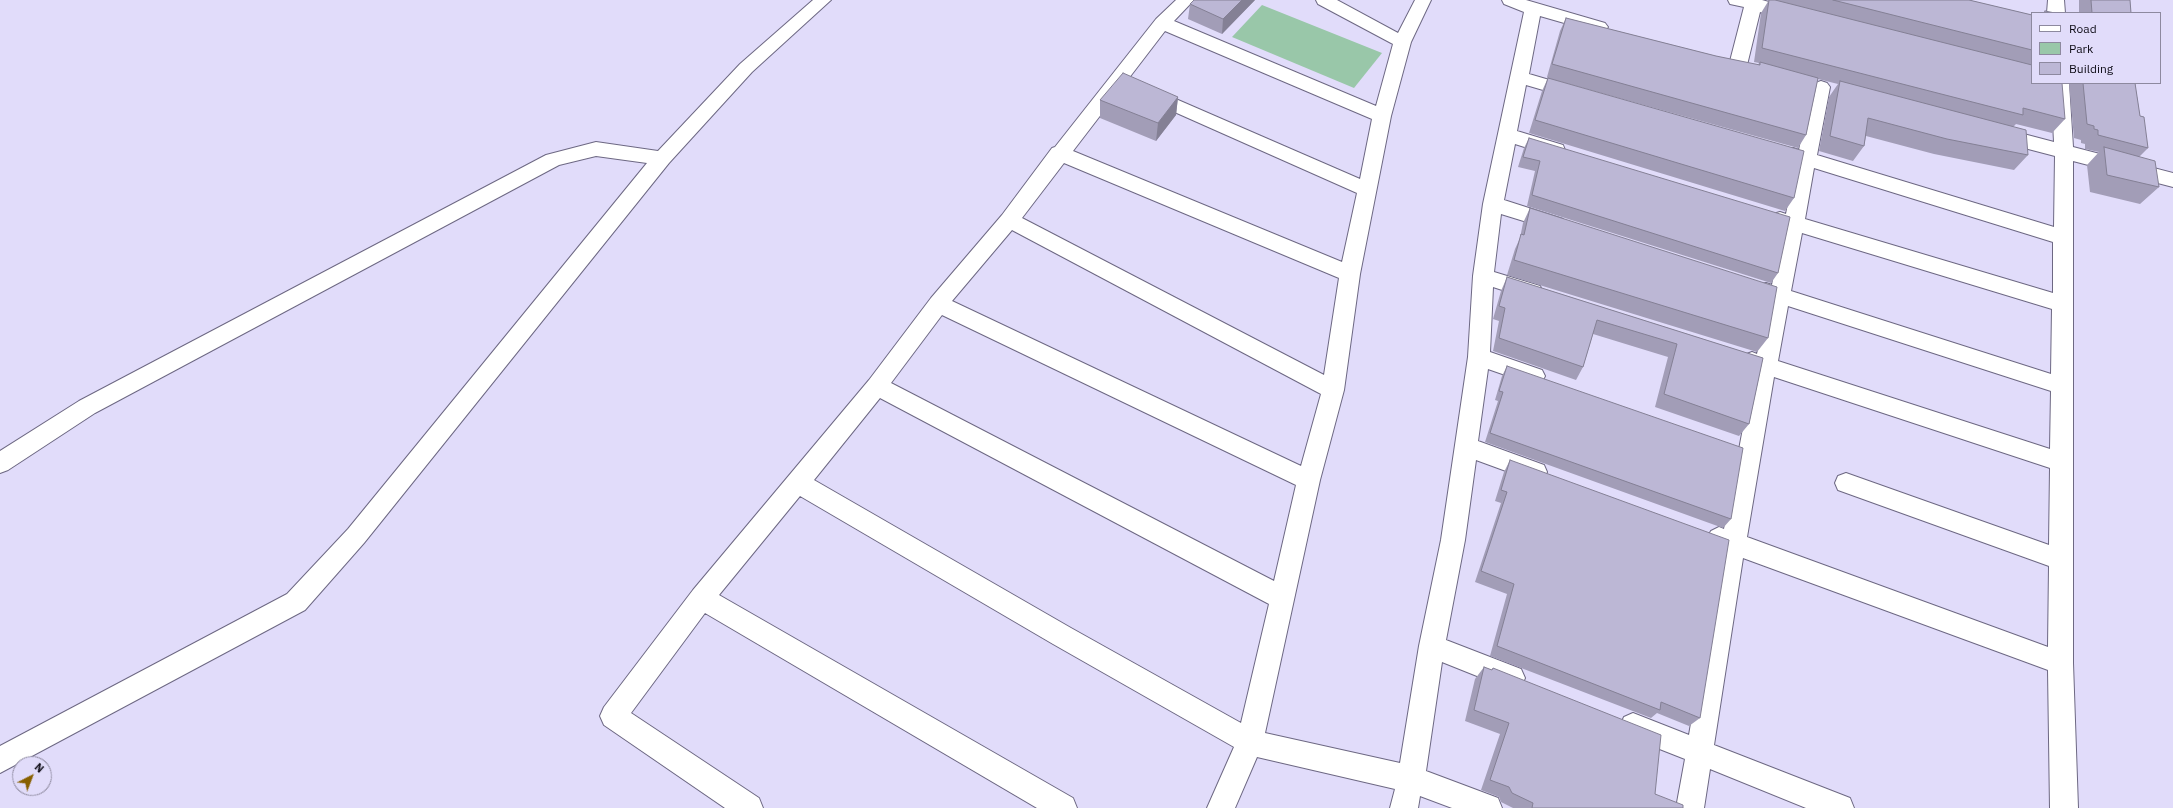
<!DOCTYPE html>
<html>
<head>
<meta charset="utf-8">
<style>
  body { margin:0 }
  #map { position:relative; width:2173px; height:808px; overflow:hidden; background:#e1dcfa; font-family:"IBM Plex Sans",sans-serif }
  canvas { display:block }
  .legend { position:absolute; left:2031px; top:12px; width:130px; height:72px; box-sizing:border-box; background:#e1dcfa; border:1px solid #8d899f; margin:0; padding:5px 7px; list-style:none; font-size:12px; color:#0e0c16 }
  .legend li { display:flex; align-items:center; gap:8px; height:20px }
  .legend b { width:20px; border:1px solid #8d899f }
  .north { position:absolute; left:12px; top:756px; width:40px; height:40px; box-sizing:border-box; background:#e1dcfa; border:1px solid #8d899f; border-radius:50%; rotate:42deg; font-size:11px; font-weight:700; line-height:16px; text-align:center; color:#0e0c16 }
  .north::after { content:''; display:block; margin:auto; width:14px; height:18px; background:#886000; clip-path:polygon(50% 0,100% 100%,50% 72%,0 100%) }
</style>
</head>
<body>
<div id="map">
<canvas width="2173" height="808"></canvas>
<ul class="legend">
<li><b style="height:5px;background:#fff"></b>Road</li>
<li><b style="height:11px;background:#99c7a9"></b>Park</li>
<li><b style="height:11px;background:#bcb7d5"></b>Building</li>
</ul>
<div class="north">N</div>
</div>
<script>
const context = document.querySelector('canvas').getContext('2d');
context.lineJoin = 'round';
function fill(path, color) {
  context.fillStyle = color;
  context.fill(path, 'evenodd');
}
function shape(rows) {
  const path = new Path2D();
  for (const r of rows) {
    path.moveTo(r[0], r[1]);
    for (let i = 2; i < r.length; i += 2) path.lineTo(r[i], r[i + 1]);
  }
  return path;
}
function strokePath(path, color, width, dash) {
  context.strokeStyle = color;
  context.lineWidth = width;
  context.lineCap = dash ? 'butt' : 'round';
  context.setLineDash(dash || []);
  context.stroke(path);
}
fill(shape([
  [1262,5,1382,53,1354,88,1232,37]
]), '#99c7a9');
const street = shape([
  [813,0,831,0,752,72,669,163,364,543,305,610,0,773,0,746,287,594,348,529,647,163,596,156,559,165,95,413,8,470,0,473,0,451,79,401,546,155,596,142,658,151,740,64,813,0],
  [1176,0,1194,0,1174,21,1376,106,1393,44,1318,4,1316,0,1337,0,1398,33,1415,0,1431,0,1411,42,1391,116,1360,274,1344,390,1320,480,1265,733,1400,763,1419,646,1441,540,1468,357,1473,276,1483,204,1524,12,1504,4,1502,0,1526,0,1605,23,1608,27,1605,31,1599,33,1540,16,1529,74,1580,89,1583,93,1580,97,1574,99,1526,85,1517,131,1563,145,1565,150,1563,155,1556,157,1515,144,1504,200,1563,219,1566,224,1563,229,1556,231,1501,214,1494,272,1540,286,1543,292,1540,298,1533,300,1493,287,1490,352,1542,370,1545,376,1542,382,1534,385,1488,369,1478,441,1544,465,1547,472,1544,479,1536,482,1476,460,1465,540,1446,640,1521,669,1525,678,1521,687,1512,690,1442,662,1426,771,1498,798,1502,808,1452,808,1420,796,1418,808,1390,808,1395,789,1257,757,1235,808,1207,808,1234,747,1053,644,800,496,719,595,1073,798,1077,808,1037,808,705,613,631,713,759,798,763,808,725,808,604,725,600,716,604,707,693,590,869,380,931,298,1002,215,1052,148,1055,147,1156,19,1176,0],
  [1165,31,1372,119,1360,179,1155,90,1149,88,1143,90,1140,94,1143,98,1357,193,1342,262,1073,151,1165,31],
  [1064,163,1339,278,1324,375,1022,218,1064,163],
  [1012,230,1321,394,1301,466,952,301,1012,230],
  [942,315,1296,485,1274,581,891,383,942,315],
  [880,398,1269,604,1241,723,1071,628,814,480,880,398],
  [1728,0,1762,0,1800,11,1803,15,1800,19,1794,21,1760,12,1747,65,1744,69,1738,71,1732,69,1729,65,1744,7,1730,4,1728,0],
  [2048,0,2064,0,2065,13,2047,13,2048,0],
  [1821,81,1827,83,1830,87,1817,155,2054,227,2055,156,1990,139,1988,134,1990,129,1997,127,2054,142,2051,83,2069,83,2073,147,2173,173,2173,187,2073,161,2073,663,2078,808,2050,808,2048,670,1743,558,1714,745,1850,798,1854,808,1806,808,1710,769,1704,808,1676,808,1685,759,1624,735,1620,726,1624,717,1633,713,1689,735,1721,549,1711,545,1707,538,1711,531,1719,527,1724,529,1754,370,1744,367,1741,361,1744,355,1752,352,1757,354,1769,300,1759,297,1756,291,1759,285,1766,283,1772,285,1783,227,1773,224,1770,219,1773,214,1780,212,1786,214,1796,163,1786,160,1784,155,1786,150,1793,148,1799,150,1812,87,1815,83,1821,81],
  [1814,168,2053,242,2053,293,1805,219,1814,168],
  [1802,233,2052,309,2051,374,1791,291,1802,233],
  [1788,306,2051,391,2050,449,1778,361,1788,306],
  [1774,377,2050,468,2049,545,1846,473,1838,476,1835,483,1838,490,2049,566,2048,647,1747,537,1774,377]
]);
strokePath(street, '#6d6883', 2);
fill(street, '#fff');
fill(shape([
  [1255,0,1222,34,1188,19,1190,4],
  [1768,0,1969,0,2032,15,2032,83,2065,119,2052,133,2016,124,2013,127,2028,155,2014,170,1934,154,1866,136,1864,146,1853,161,1819,151,1829,97,1838,84,1818,79,1806,135,1798,148,1558,81,1794,198,1785,211,1529,133,1542,91,1548,78,1547,77,1560,31,1566,18,1716,56,1758,65,1759,63,1754,62,1761,13,1769,0],
  [2079,0,2130,0,2131,13,2079,13],
  [2069,83,2135,83,2140,116,2148,148,2139,157,2159,187,2140,204,2090,192,2087,165,2099,152,2085,149,2085,144,2081,143,2081,140,2074,138],
  [1178,97,1176,115,1156,141,1100,118,1100,100],
  [1529,138,1778,273,1771,283,1527,206,1535,171,1518,167,1524,148],
  [1530,208,1768,338,1757,352,1507,275,1515,249,1520,238,1523,223],
  [1507,277,1763,358,1749,424,1739,436,1655,407,1668,357,1593,334,1583,367,1576,380,1493,351,1499,321,1493,319,1501,291],
  [1507,366,1731,519,1723,528,1485,442,1498,401,1495,400,1502,376],
  [1510,460,1700,718,1689,726,1657,713,1651,718,1490,656,1507,594,1475,582,1501,503,1495,501,1504,472],
  [1484,667,1492,670,1493,668,1655,794,1683,808,1513,808,1501,802,1499,797,1481,790,1500,734,1465,721,1475,679]
]), '#a29db7');
fill(shape([
  [1242,0,1255,0,1222,34,1223,19],
  [1178,97,1176,115,1156,141,1158,123]
]), '#848095');
const building = shape([
  [1194,0,1242,0,1223,19,1190,4,1194,0],
  [1769,0,1775,0,2032,65,2032,83,2062,83,2065,119,2023,108,2023,115,1762,48,1769,0],
  [1833,0,1969,0,2032,15,2032,50,1833,0],
  [2091,0,2130,0,2131,13,2092,13,2091,0],
  [2045,11,2055,13,2044,13,2045,11],
  [1566,18,1716,56,1760,65,1760,62,1818,78,1806,135,1552,64,1566,18],
  [1123,73,1178,97,1158,123,1100,100,1123,73],
  [1548,78,1804,151,1794,198,1535,120,1548,78],
  [1840,81,2026,130,2028,155,1947,139,1868,118,1864,146,1830,136,1840,81],
  [2083,83,2135,83,2140,116,2144,117,2148,148,2098,135,2098,130,2094,129,2094,126,2087,124,2083,83],
  [1529,138,1790,217,1778,273,1532,195,1540,161,1523,157,1529,138],
  [2104,147,2155,161,2159,187,2107,175,2104,147],
  [1530,208,1777,287,1768,338,1514,260,1521,234,1524,235,1530,208],
  [1507,277,1763,358,1749,424,1664,394,1677,344,1597,320,1583,367,1499,338,1505,308,1499,306,1507,277],
  [1507,366,1743,448,1731,519,1490,433,1503,392,1499,391,1507,366],
  [1510,460,1729,540,1700,718,1661,702,1660,710,1497,646,1514,584,1481,571,1507,492,1501,490,1510,460],
  [1484,667,1492,670,1493,668,1661,735,1655,794,1683,805,1683,808,1532,808,1533,803,1512,793,1509,787,1490,780,1509,723,1474,710,1484,667]
]);
fill(building, '#bcb7d5');
strokePath(building, '#848095', 1);
</script>
</body>
</html>
